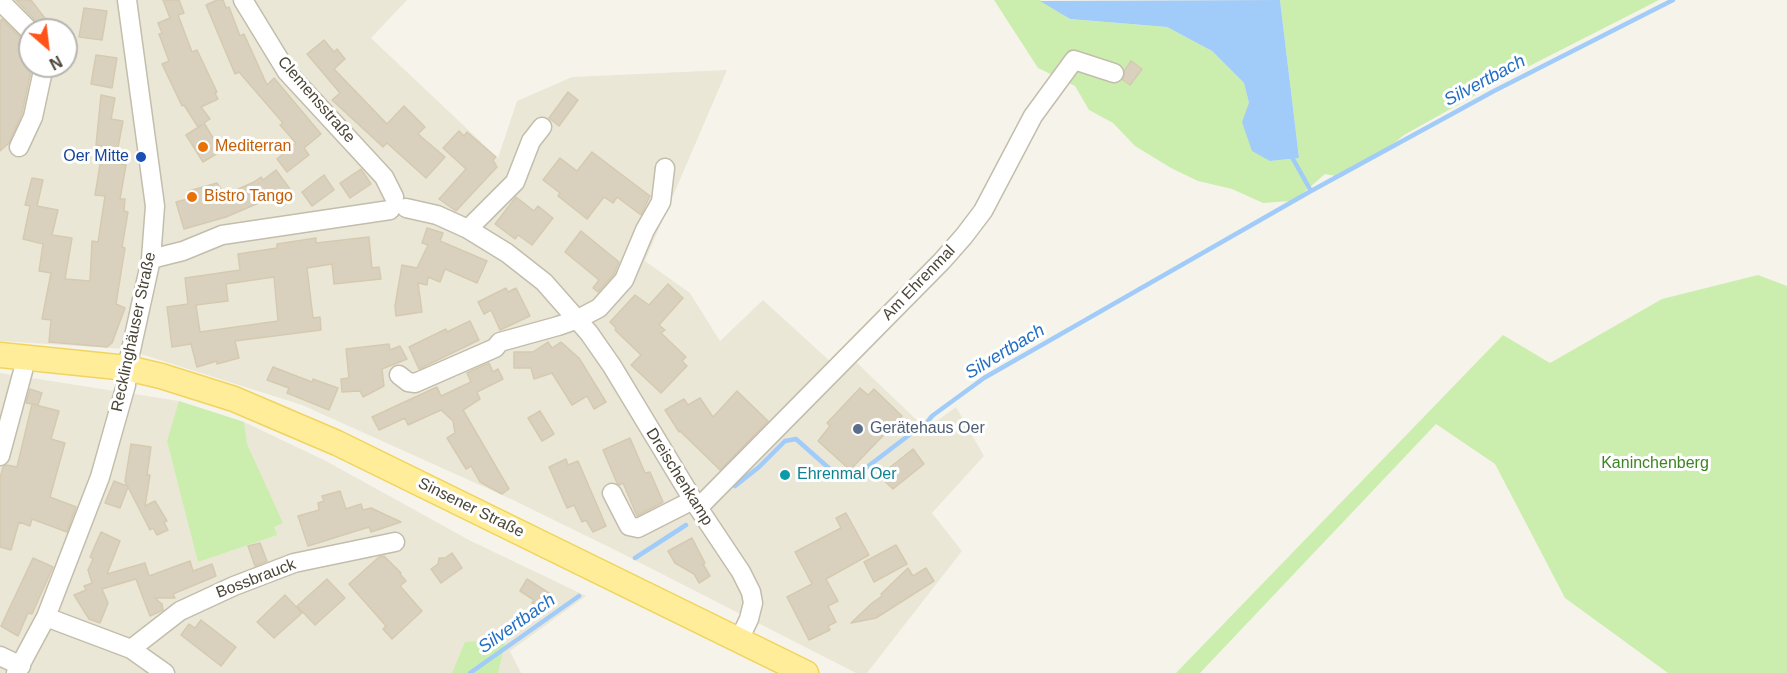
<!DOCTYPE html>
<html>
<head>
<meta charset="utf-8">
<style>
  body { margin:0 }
  #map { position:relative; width:1787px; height:673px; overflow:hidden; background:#f6f4ea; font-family:Arial,sans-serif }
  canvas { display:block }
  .north { position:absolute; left:18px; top:18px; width:60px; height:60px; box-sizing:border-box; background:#fff; border:2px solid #b7b5af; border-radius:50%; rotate:152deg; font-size:16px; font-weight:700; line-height:24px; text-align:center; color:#4b4537 }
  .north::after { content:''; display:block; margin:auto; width:21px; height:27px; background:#ff5318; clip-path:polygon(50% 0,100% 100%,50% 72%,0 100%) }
</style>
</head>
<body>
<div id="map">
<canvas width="1787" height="673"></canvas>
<div class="north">N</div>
</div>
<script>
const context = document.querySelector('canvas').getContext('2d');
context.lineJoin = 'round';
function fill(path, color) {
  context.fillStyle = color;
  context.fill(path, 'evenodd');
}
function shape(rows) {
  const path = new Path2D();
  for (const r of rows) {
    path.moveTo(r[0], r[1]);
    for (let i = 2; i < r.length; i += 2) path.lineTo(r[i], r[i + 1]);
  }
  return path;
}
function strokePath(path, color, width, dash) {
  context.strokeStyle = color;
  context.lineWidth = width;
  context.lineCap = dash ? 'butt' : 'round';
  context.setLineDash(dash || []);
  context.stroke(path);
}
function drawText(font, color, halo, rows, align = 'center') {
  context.font = font + ' Arial,sans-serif';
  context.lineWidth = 6;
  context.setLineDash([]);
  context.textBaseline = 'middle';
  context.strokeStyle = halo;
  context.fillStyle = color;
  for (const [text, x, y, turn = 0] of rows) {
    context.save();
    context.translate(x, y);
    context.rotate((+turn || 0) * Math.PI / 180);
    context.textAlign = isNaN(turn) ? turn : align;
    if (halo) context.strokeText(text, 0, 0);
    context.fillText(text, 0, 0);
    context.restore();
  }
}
fill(shape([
  [0,0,407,0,371,38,498,158,517,101,572,77,727,70,645,261,690,293,720,341,763,300,843,373,855,361,926,429,956,407,984,456,932,513,962,551,867,673,856,673,615,550,513,500,302,405,125,349,0,341],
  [30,30,66,30,66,66,30,66],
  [0,373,179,401,244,422,326,461,469,540,586,596,510,651,521,673,0,673]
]), '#ebe7d7');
fill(shape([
  [994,0,1040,0,1070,19,1167,27,1212,51,1244,83,1249,103,1270,161,1299,158,1280,0,1659,0,1504,79,1404,135,1377,157,1366,161,1341,177,1325,174,1301,195,1291,201,1263,203,1232,189,1198,181,1171,168,1135,146,1113,123,1089,110,1075,86,1038,68],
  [1758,275,1787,286,1787,673,1668,673,1565,598,1495,464,1436,424,1200,673,1176,673,1503,335,1550,363,1662,299],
  [179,401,244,422,247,444,283,523,274,527,277,535,198,562,167,441],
  [506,639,498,673,452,673,465,642]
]), '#cbeeaf');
fill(shape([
  [1280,0,1299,158,1270,161,1252,151,1242,122,1249,103,1244,83,1212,51,1167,27,1070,19,1040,1]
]), '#a1cbf8');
strokePath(shape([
  [1293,159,1311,191],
  [735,486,759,467,785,441,796,439,831,470,846,478,854,477,917,429,925,425,932,416,984,378,1311,191,1494,91,1673,0],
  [635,558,686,525],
  [470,673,579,596]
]), '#a1cbf8', 4.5);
const building = shape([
  [16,0,31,0,54,30,41,30,38,23,16,0],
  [163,0,179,0,184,13,178,15,192,52,197,50,217,92,215,93,218,99,201,107,210,119,204,123,221,151,203,162,186,135,202,125,198,127,184,105,182,106,162,64,169,61,159,34,162,33,158,23,170,18,163,0],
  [217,0,223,0,226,8,229,7,240,36,244,34,267,85,274,78,321,134,304,148,309,155,287,172,277,159,296,143,280,125,283,123,239,72,235,74,206,5,217,0],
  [84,8,107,11,102,40,79,37,84,8],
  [2,19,22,39,28,42,30,45,30,66,32,66,22,113,9,143,0,151,0,21,2,19],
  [324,40,334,52,337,49,345,59,334,69,387,124,404,106,425,127,418,134,445,157,426,178,387,143,383,147,332,100,340,93,307,54,324,40],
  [96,55,117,58,112,88,91,84,96,55],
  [1131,61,1142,69,1130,85,1123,80,1125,70,1131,61],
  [568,92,578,100,559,126,549,118,568,92],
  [101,95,115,98,111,119,123,121,115,163,126,165,120,199,125,199,124,211,128,212,122,247,125,248,116,304,125,308,112,343,107,347,49,342,51,320,42,319,51,273,39,271,43,244,23,239,30,206,25,205,32,178,43,180,37,206,58,210,52,235,72,238,65,279,90,281,92,241,98,242,105,196,95,195,103,146,96,145,101,95],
  [459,131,464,136,467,132,496,157,493,160,497,167,456,211,439,199,466,169,443,148,459,131],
  [592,152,650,196,641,215,617,197,613,203,604,197,587,219,558,196,560,193,543,180,560,158,577,171,592,152],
  [361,169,371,184,350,198,340,183,361,169],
  [276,170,295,196,283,206,275,196,226,217,184,229,176,202,191,198,189,191,217,183,225,195,254,182,261,177,263,180,276,170],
  [324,175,334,190,312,206,302,192,324,175],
  [516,197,534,211,538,206,553,218,532,245,518,235,515,239,495,224,516,197],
  [427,228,443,233,440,241,487,261,477,283,445,269,440,282,428,277,427,285,418,283,422,312,396,316,395,306,402,265,417,268,428,245,422,243,427,228],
  [581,231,619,262,614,274,598,292,593,288,599,280,565,252,581,231],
  [369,237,372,268,379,267,381,279,334,284,332,264,307,268,313,318,320,317,321,330,235,341,239,358,217,364,217,361,197,367,191,344,172,347,167,307,188,304,185,278,240,270,238,254,277,248,277,244,316,238,316,243,369,237],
  [274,277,278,321,200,332,196,305,228,301,226,284,274,277],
  [668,284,683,298,659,325,665,330,661,333,686,357,682,361,687,366,661,393,631,365,641,355,615,330,616,328,610,322,635,295,649,305,668,284],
  [506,288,508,292,516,288,530,316,500,330,491,310,484,314,478,302,506,288],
  [470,321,479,340,419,369,409,347,446,329,447,332,470,321],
  [548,342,552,348,561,342,579,358,606,402,594,409,587,396,572,405,552,373,534,379,531,368,514,368,514,352,533,352,548,342],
  [389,344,390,350,400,346,407,359,382,369,384,386,363,397,360,391,342,392,341,379,349,378,346,349,389,344],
  [489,363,493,372,498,369,503,379,477,392,480,399,463,410,509,489,502,494,480,482,471,466,466,469,447,438,455,433,453,421,441,410,408,425,405,418,379,430,372,417,437,387,441,396,471,382,467,373,489,363],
  [273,367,312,382,313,379,338,388,329,410,287,393,289,388,267,380,273,367],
  [860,388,868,395,874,389,902,416,850,470,818,441,830,426,827,423,860,388],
  [30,389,42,393,38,405,26,403,30,389],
  [737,391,768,421,720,470,680,431,679,432,665,410,684,399,688,405,700,398,713,417,737,391],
  [32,404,59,411,51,439,65,443,50,497,76,507,67,532,32,519,30,526,19,522,11,550,0,547,0,478,3,467,7,465,17,467,32,404],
  [540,411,554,434,542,441,528,418,540,411],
  [630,438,645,473,650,472,663,502,637,516,623,483,619,485,617,483,603,450,630,438],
  [131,444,151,447,147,475,150,475,145,506,155,501,167,521,164,522,168,530,157,535,153,528,150,530,128,487,120,508,105,503,114,481,127,486,125,481,131,444],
  [913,449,924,464,893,489,879,476,913,449],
  [566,459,568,465,578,461,606,526,593,532,586,520,582,522,574,505,567,508,549,467,566,459],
  [340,491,346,509,361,504,363,510,371,508,401,522,371,532,369,527,308,546,298,516,319,510,318,503,324,501,322,496,340,491],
  [846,513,869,555,826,579,838,601,828,606,836,622,828,626,830,630,809,640,787,597,812,584,795,552,841,528,836,518,846,513],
  [101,532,120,541,107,574,145,563,149,576,190,561,193,571,212,564,216,576,173,594,175,598,155,598,162,604,163,610,150,616,136,579,102,589,108,603,100,623,89,619,74,595,86,590,84,586,92,583,88,570,93,559,90,557,101,532],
  [692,538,705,563,703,564,710,576,699,583,694,574,675,563,668,551,692,538],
  [260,543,267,561,255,566,248,546,260,543],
  [896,545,907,564,874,582,864,562,896,545],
  [452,553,462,568,441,583,431,569,438,564,439,558,445,558,452,553],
  [384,556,401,573,400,574,406,581,400,586,422,611,392,639,383,629,386,626,349,584,379,557,384,556],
  [33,558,53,567,32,614,28,613,18,636,1,626,33,558],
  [908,568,913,576,926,568,934,581,876,618,851,623,872,603,882,596,881,594,908,568],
  [327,579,345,598,315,625,297,606,327,579],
  [527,579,552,595,543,610,532,603,534,600,520,591,527,579],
  [285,595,302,613,274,638,257,622,285,595],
  [201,620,236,647,221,666,181,635,189,624,195,628,201,620]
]);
fill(building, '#d9d1be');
strokePath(building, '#d5cab0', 1.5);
const minor = shape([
  [243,0,287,72,384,177,394,197],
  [0,1,30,31],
  [19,147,33,117,44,66],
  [406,208,437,215,468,229,507,253,544,282,589,333,612,366,693,500,741,572,751,592,753,603,749,619,739,640],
  [468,229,515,182,531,141,542,127],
  [151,259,183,251,222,235,390,210],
  [399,375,408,382,415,383,495,348,500,342,558,326,578,319,599,308,624,280,645,230,661,202,665,168],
  [0,456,23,371],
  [612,493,629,526,638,528,693,500],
  [698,508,942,261,964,236,983,211,1033,116,1074,60,1114,73],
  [46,617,131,649,165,673],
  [131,649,180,611,234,586,294,563,395,542],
  [0,656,21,666],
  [16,673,46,617,100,477,126,385,127,368,151,259,155,206,127,0]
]);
const major = shape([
  [0,355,127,368,161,376,234,399,337,443,806,673]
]);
strokePath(minor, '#c3bdab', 21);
strokePath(major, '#f1d45d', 27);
strokePath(minor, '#fff', 18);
strokePath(major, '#ffed9a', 24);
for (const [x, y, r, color] of [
  [203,147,6,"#e8710a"],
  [141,157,6,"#1a4fb4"],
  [192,197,6,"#e8710a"],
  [858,429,6,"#5c6f8a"],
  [785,475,6,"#0f9aa8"]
]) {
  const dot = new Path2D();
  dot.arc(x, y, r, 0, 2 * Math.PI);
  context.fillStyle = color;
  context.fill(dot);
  strokePath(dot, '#fff', 2);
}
drawText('16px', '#4b4537', '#fff', [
  ["Clemensstraße",316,100,49],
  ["Am Ehrenmal",919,283,-46],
  ["Recklinghäuser Straße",134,332,-78],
  ["Dreischenkamp",679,477,58],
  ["Sinsener Straße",471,508,26],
  ["Bossbrauck",256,579,-21]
]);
drawText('16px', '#c56008', '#fff', [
  ["Mediterran",215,147],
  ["Bistro Tango",204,197]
], 'left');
drawText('16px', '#164399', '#fff', [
  ["Oer Mitte",129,157]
], 'right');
drawText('16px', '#4e5e75', '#fff', [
  ["Gerätehaus Oer",870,429]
], 'left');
drawText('16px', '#3d8522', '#fff', [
  ["Kaninchenberg",1655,464]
]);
drawText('16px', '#0d838f', '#fff', [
  ["Ehrenmal Oer",797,475]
], 'left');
drawText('italic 18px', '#236fc4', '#fff', [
  ["Silvertbach",1485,81,-28],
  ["Silvertbach",1005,352,-31],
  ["Silvertbach",517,624,-35]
]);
</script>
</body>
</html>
